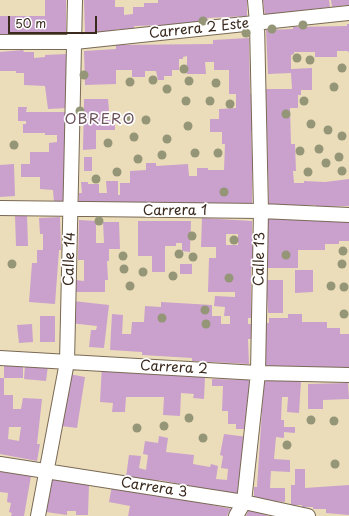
<!DOCTYPE html>
<html>
<head>
<meta charset="utf-8">
<style>
  body { margin:0 }
  #map { position:relative; width:349px; height:516px; overflow:hidden; background:#ebddba; font-family:"Playpen Sans",sans-serif }
  canvas { display:block }
  .scale { position:absolute; left:8px; top:16px; width:89px; height:18px; box-sizing:border-box; border:2px solid #3b2a1e; border-top:0; padding-left:5px; font-size:12px; line-height:14px; white-space:nowrap; color:#3b2a1e; -webkit-text-stroke:3px #fff; paint-order:stroke }
</style>
</head>
<body>
<div id="map">
<canvas width="349" height="516"></canvas>
<div class="scale">50 m</div>
</div>
<script>
const context = document.querySelector('canvas').getContext('2d');
context.lineJoin = 'round';
function fill(path, color) {
  context.fillStyle = color;
  context.fill(path, 'evenodd');
}
function shape(rows) {
  const path = new Path2D();
  for (const r of rows) {
    path.moveTo(r[0], r[1]);
    for (let i = 2; i < r.length; i += 2) path.lineTo(r[i], r[i + 1]);
  }
  return path;
}
function strokePath(path, color, width, dash) {
  context.strokeStyle = color;
  context.lineWidth = width;
  context.lineCap = dash ? 'butt' : 'round';
  context.setLineDash(dash || []);
  context.stroke(path);
}
function drawText(font, color, halo, rows, align = 'center') {
  context.font = font + ' "Playpen Sans",sans-serif';
  context.lineWidth = 3.5;
  context.setLineDash([]);
  context.textBaseline = 'middle';
  context.strokeStyle = halo;
  context.fillStyle = color;
  for (const [text, x, y, turn = 0] of rows) {
    context.save();
    context.translate(x, y);
    context.rotate((+turn || 0) * Math.PI / 180);
    context.textAlign = isNaN(turn) ? turn : align;
    if (halo) context.strokeText(text, 0, 0);
    context.fillText(text, 0, 0);
    context.restore();
  }
}
fill(shape([
  [45,0,66,0,66,38,0,36,0,16,45,16],
  [84,0,115,0,115,7,124,7,124,15,133,14,133,7,144,7,144,3,158,3,158,0,247,0,247,16,207,18,208,20,199,20,199,24,134,26,134,29,117,29,117,33,85,34],
  [263,0,329,0,330,7,265,15],
  [331,0,349,0,349,5,332,7],
  [347,24,349,24,349,53,348,51,337,51,337,57,315,57,315,52,294,52,294,54,291,55,291,69,312,68,312,90,301,90,301,95,298,95,298,108,290,108,291,144,295,144,296,171,293,171,294,183,304,183,304,181,325,182,349,179,349,206,316,207,316,205,269,206,266,89,292,89,291,73,268,74,266,30,293,29,293,27,347,26],
  [249,38,250,94,252,94,254,131,251,131,252,157,255,157,255,171,252,171,252,204,79,207,79,193,82,193,81,182,88,182,88,184,99,184,99,193,107,193,106,181,118,181,118,195,120,195,120,183,130,183,130,171,146,170,146,163,156,163,156,166,188,164,189,176,197,176,197,168,208,168,208,170,224,170,225,144,222,144,222,132,210,132,210,119,219,119,219,109,236,108,236,94,229,94,229,70,214,70,214,62,205,62,206,74,187,74,187,56,183,57,183,59,179,59,179,70,172,70,172,76,164,76,164,80,158,80,156,71,145,71,145,77,132,77,132,70,116,70,116,84,85,85,84,51,116,49,116,45,213,44,213,40],
  [23,50,24,52,34,52,34,58,45,57,45,55,67,54,67,108,48,109,45,86,24,85,24,73,16,73,16,71,0,71,0,52],
  [84,99,108,99,109,111,106,112,106,120,115,120,115,130,96,130,96,149,83,150],
  [18,107,27,107,26,112,68,112,66,178,63,178,63,204,54,203,53,190,40,189,40,177,21,177,21,164,30,164,30,152,49,152,49,143,57,142,57,135,45,135,45,133,23,133,23,124,26,124,26,121,18,121],
  [84,157,92,157,92,171,84,171],
  [14,164,15,196,0,197,0,165],
  [27,214,28,246,16,246,15,215],
  [60,217,61,250,59,250,55,304,29,302,32,263,37,263,37,250,43,250,43,234,40,234,39,218],
  [202,218,252,221,252,247,254,247,254,259,251,270,251,318,248,318,248,324,251,324,251,339,248,339,249,364,192,361,192,358,142,355,142,352,110,350,112,314,123,315,122,334,131,334,132,322,144,322,145,306,161,307,161,302,212,305,212,316,221,316,221,324,230,324,230,316,224,316,225,307,214,306,215,296,235,297,235,292,208,292,209,258,216,258,216,247,201,247],
  [226,234,238,234,238,245,226,245],
  [267,218,349,221,349,241,339,241,339,244,325,244,325,250,298,250,298,268,267,268],
  [79,220,96,221,96,243,104,243,103,222,119,222,120,249,109,249,109,261,107,261,108,280,105,280,105,292,76,292,76,280,84,281,84,260,78,260],
  [138,221,191,221,190,252,182,251,182,243,176,243,176,246,165,246,165,272,152,272,152,256,138,256],
  [180,264,192,264,192,274,180,274],
  [295,270,313,270,313,292,295,293],
  [266,280,283,280,283,313,268,313],
  [73,301,109,305,104,348,89,347,91,330,96,330,97,326,70,323],
  [288,314,302,314,302,322,327,322,327,328,340,328,340,334,349,334,349,368,265,369,266,323,269,323,269,318,288,318],
  [40,316,55,316,55,342,40,342],
  [32,324,33,342,19,343,17,325],
  [4,362,23,362,23,378,4,378],
  [25,364,48,366,46,381,24,379],
  [102,364,182,376,205,377,204,399,193,398,194,394,181,393,180,416,163,415,164,397,126,397,125,412,112,412,113,403,100,402],
  [69,374,85,377,77,428,61,426],
  [0,378,4,378,4,395,13,395,13,409,21,409,23,398,42,399,37,444,40,444,37,461,0,454],
  [9,427,21,427,19,441,8,439],
  [212,379,249,380,249,429,236,429,236,424,228,424,228,411,222,411,223,386,212,386],
  [264,379,301,381,299,413,287,412,288,397,282,397,281,420,284,420,284,427,295,427,295,433,284,432,284,438,276,437,274,459,290,460,290,472,271,471,270,488,285,488,285,502,254,500,254,487,257,487],
  [348,383,349,399,323,400,323,409,308,409,308,384],
  [224,434,248,437,239,495,159,480,159,482,126,477,129,455,141,456,139,468,146,470,148,455,143,454,145,441,158,443,159,436,168,438,166,452,194,455,193,464,210,467,211,464,218,466,216,479,227,480,228,469,221,468,223,456,220,455],
  [295,469,305,469,305,488,349,485,349,515,326,513,326,509,313,509,313,507,302,507,302,505,291,505,291,485,295,485],
  [0,470,31,476,24,516,11,516,12,513,9,512,11,503,7,502,8,493,0,492],
  [51,478,89,484,88,515,76,515,76,511,67,511,67,515,46,512],
  [112,485,232,509,231,511,229,511,227,516,128,516,130,506,109,502],
  [249,509,269,516,246,516]
]), '#caa0cd');
const street = shape([
  [0,42,75,42,349,13],
  [0,208,261,211,349,215],
  [0,358,258,373,349,375],
  [0,464,244,502,308,516],
  [38,516,67,362,75,0],
  [236,516,244,502,258,373,261,211,257,23,255,0]
]);
strokePath(street, '#796955', 16);
strokePath(street, '#fff', 14);
context.fillStyle = '#959677';
for (const [x, y] of [
  [203,21],
  [303,25],
  [272,29],
  [246,33],
  [297,58],
  [310,60],
  [342,68],
  [184,69],
  [84,75],
  [153,80],
  [189,81],
  [130,82],
  [216,83],
  [334,87],
  [167,89],
  [186,101],
  [210,101],
  [304,101],
  [230,104],
  [80,111],
  [286,114],
  [128,120],
  [146,120],
  [311,124],
  [188,126],
  [328,130],
  [342,136],
  [134,137],
  [167,139],
  [108,143],
  [14,145],
  [319,149],
  [300,151],
  [195,153],
  [218,153],
  [162,155],
  [339,157],
  [138,159],
  [326,163],
  [342,171],
  [117,172],
  [308,172],
  [96,179],
  [224,192],
  [99,221],
  [192,236],
  [234,240],
  [343,251],
  [179,254],
  [286,255],
  [123,256],
  [193,257],
  [12,264],
  [342,264],
  [124,269],
  [143,272],
  [173,276],
  [229,278],
  [130,286],
  [331,286],
  [344,287],
  [205,310],
  [344,314],
  [162,318],
  [206,324],
  [189,418],
  [311,420],
  [334,421],
  [164,426],
  [137,428],
  [203,438],
  [287,445],
  [335,464]
]) {
  context.beginPath();
  context.arc(x, y, 4.5, 0, 2 * Math.PI);
  context.fill();
}
drawText('14px', '#3b2a1e', '#fff', [
  ["Carrera 2 Este",199,29,-6],
  ["Carrera 1",175,211],
  ["Calle 14",70,259,-88],
  ["Calle 13",260,259,-89],
  ["Carrera 2",174,368,3],
  ["Carrera 3",154,488,9]
]);
context.letterSpacing = '1px';
drawText('15px', '#6d535b', '#fff', [
  ["OBRERO",100,120]
]);
context.letterSpacing = '0px';
</script>
</body>
</html>
